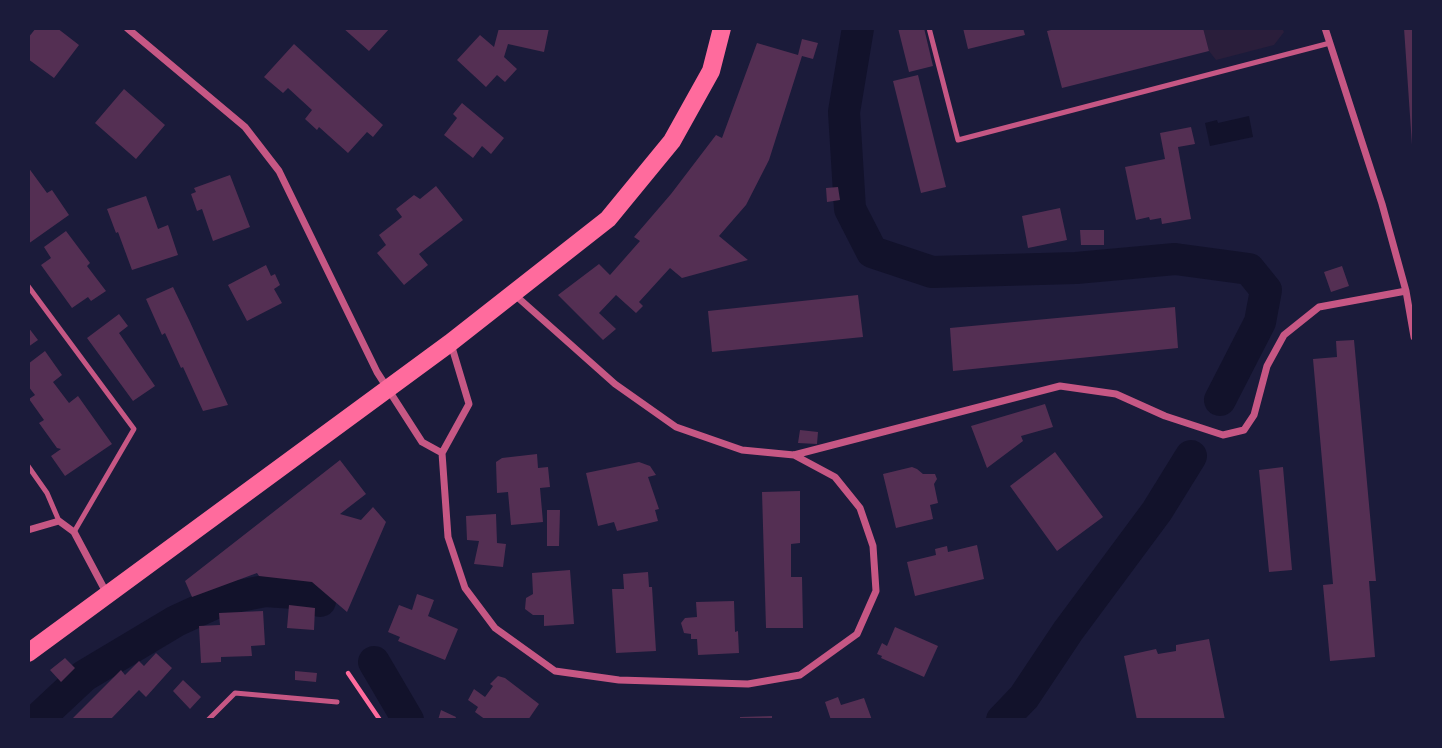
<!DOCTYPE html>
<html>
<head>
<meta charset="utf-8">
<style>
  body { margin:0 }
  #map { position:relative; width:1442px; height:748px; overflow:hidden; background:#1b1b3a; font-family:"Fira Sans Condensed",sans-serif }
  canvas { display:block }
  .frame { position:absolute; inset:0; border:30px solid #1b1b3a; pointer-events:none }
</style>
</head>
<body>
<div id="map">
<canvas width="1442" height="748"></canvas>
<div class="frame"></div>
</div>
<script>
const context = document.querySelector('canvas').getContext('2d');
context.lineJoin = 'round';
function fill(path, color) {
  context.fillStyle = color;
  context.fill(path, 'evenodd');
}
function shape(rows) {
  const path = new Path2D();
  for (const r of rows) {
    path.moveTo(r[0], r[1]);
    for (let i = 2; i < r.length; i += 2) path.lineTo(r[i], r[i + 1]);
  }
  return path;
}
function strokePath(path, color, width, dash) {
  context.strokeStyle = color;
  context.lineWidth = width;
  context.lineCap = dash ? 'butt' : 'round';
  context.setLineDash(dash || []);
  context.stroke(path);
}
fill(shape([
  [1203,28,1282,28,1284,32,1274,45,1216,60,1209,51]
]), '#2a1e3b');
fill(shape([
  [1249,116,1253,137,1210,146,1205,123,1217,120,1218,123]
]), '#12122b');
strokePath(shape([
  [858,28,844,112,850,209,872,252,932,272,1076,268,1175,259,1249,269,1266,290,1260,322,1220,400],
  [374,662,408,720],
  [37,720,84,676,176,621,224,599,265,591,295,593,320,601],
  [1002,720,1024,697,1068,631,1157,511,1191,456]
]), '#12122b', 32);
fill(shape([
  [36,28,57,28,79,45,54,78,28,59,28,38],
  [343,28,390,28,369,51],
  [499,28,549,28,544,52,508,44,504,57,517,69,505,82,497,75,486,87,457,60,480,35,494,47],
  [898,28,924,28,933,66,909,72],
  [963,28,1023,28,1025,35,968,49],
  [1059,28,1203,28,1209,51,1062,88,1047,31],
  [1404,28,1414,28,1414,145,1412,145],
  [802,39,818,43,813,59,802,56,769,160,746,205,719,236,748,260,682,278,670,268,639,302,643,306,636,313,616,295,599,313,616,329,603,340,558,295,599,264,610,275,640,241,634,237,671,194,716,135,722,138,757,43,798,55],
  [294,44,383,125,373,137,367,132,348,153,319,127,317,130,305,119,312,110,288,88,283,93,264,77],
  [918,75,946,187,921,193,893,81],
  [124,89,165,125,136,159,95,123],
  [462,103,504,138,491,154,482,146,473,158,444,135,457,118,453,114],
  [1191,127,1195,144,1178,147,1191,219,1162,224,1161,218,1150,220,1149,217,1136,220,1125,167,1165,159,1160,133],
  [28,167,47,193,52,190,69,215,28,244],
  [230,175,250,227,213,241,202,209,197,211,191,194,196,192,194,188],
  [436,186,463,220,419,254,428,265,404,285,377,253,386,245,379,235,402,217,396,209,414,195,420,199],
  [838,187,840,200,827,202,826,188],
  [146,196,158,229,168,225,178,255,132,270,118,232,116,233,107,209],
  [1060,208,1067,240,1028,248,1022,216],
  [1080,230,1104,230,1104,245,1081,245],
  [66,231,90,263,87,266,106,291,91,301,88,297,72,308,41,265,51,258,44,247],
  [266,265,271,276,275,274,280,285,274,289,282,303,247,321,228,285],
  [1342,266,1349,286,1331,292,1324,272],
  [173,287,190,322,228,405,203,411,183,367,181,368,165,333,162,335,146,299],
  [858,295,863,337,712,352,708,311],
  [1175,307,1178,348,953,371,950,328],
  [119,314,128,326,119,333,155,386,133,401,87,338],
  [28,327,38,340,28,347],
  [1354,340,1376,581,1369,581,1375,657,1330,661,1323,585,1333,584,1313,359,1337,357,1336,341],
  [45,351,62,375,53,382,69,403,78,396,112,444,65,476,51,456,61,449,57,448,39,423,44,420,29,399,35,395,28,386,28,364],
  [1045,404,1053,427,1021,436,1023,441,987,468,971,426],
  [800,430,818,432,817,444,798,443],
  [1055,452,1103,517,1057,551,1010,486],
  [537,454,538,468,548,467,550,487,540,488,543,522,511,525,508,492,497,493,496,462,502,458],
  [340,460,366,494,340,514,361,520,373,507,386,522,347,612,312,582,259,576,257,573,192,597,185,581],
  [639,462,650,466,656,475,648,477,659,509,655,510,658,521,617,531,614,522,598,526,586,473],
  [912,467,917,469,923,474,935,474,937,479,934,484,938,503,930,505,933,519,896,528,883,474],
  [1283,467,1292,570,1269,572,1259,470],
  [800,491,800,543,791,544,791,577,802,577,803,628,766,628,762,492],
  [547,510,560,510,559,546,547,546],
  [496,514,497,543,506,544,503,567,474,564,479,541,467,540,466,516],
  [977,545,984,579,915,596,907,562,936,555,935,549,947,546,948,552],
  [570,570,574,624,544,626,544,615,533,615,525,609,526,598,533,594,532,573],
  [648,572,649,587,652,587,656,651,616,653,612,589,624,589,623,574],
  [417,594,434,600,428,616,458,629,445,660,398,641,400,637,388,632,399,605,412,610],
  [734,601,735,632,738,631,739,653,698,655,697,639,691,639,691,634,684,633,681,623,685,618,697,617,696,602],
  [289,605,315,608,314,630,287,628],
  [263,611,265,645,251,646,252,656,221,657,221,662,201,663,199,626,220,625,219,613],
  [895,627,938,646,924,677,881,658,882,656,877,654,882,643,887,646],
  [1209,639,1225,720,1137,720,1124,656,1156,649,1158,654,1176,651,1176,645],
  [156,653,172,668,146,697,139,690,110,720,71,720,121,670,125,675,139,661,144,666],
  [65,658,75,668,61,682,50,670],
  [295,671,317,673,316,682,295,680],
  [498,676,505,678,539,704,528,720,486,720,475,712,478,707,468,700,474,689,485,697,493,686,490,684],
  [183,680,201,697,190,709,173,691],
  [838,697,841,705,864,698,872,720,831,720,825,702],
  [441,710,456,717,455,720,438,720],
  [772,716,772,720,740,720,740,717]
]), '#542f53');
strokePath(shape([
  [348,673,380,720]
]), '#ff6b9d', 4.5);
strokePath(shape([
  [929,28,958,140,1330,43],
  [28,286,134,429,74,532],
  [28,466,47,493,59,521],
  [208,720,235,693,337,702]
]), '#c65784', 5);
strokePath(shape([
  [127,28,245,127,279,171,377,372,422,442,442,453],
  [1325,28,1382,204,1406,291,1414,337],
  [515,295,615,384,676,427,742,450,794,455,1060,386,1116,394,1165,416,1223,435,1244,430,1254,415,1267,366,1284,335,1319,307,1406,291],
  [442,453,448,537,465,588,495,628,555,671,619,680,748,684,800,675,857,634,876,591,873,546,860,508,835,477,794,455],
  [442,453,469,404,451,344],
  [28,530,59,521,74,532,107,594]
]), '#c65784', 7);
strokePath(shape([
  [28,653,450,343,608,219,672,141,711,71,722,28]
]), '#ff6b9d', 18);
</script>
</body>
</html>
